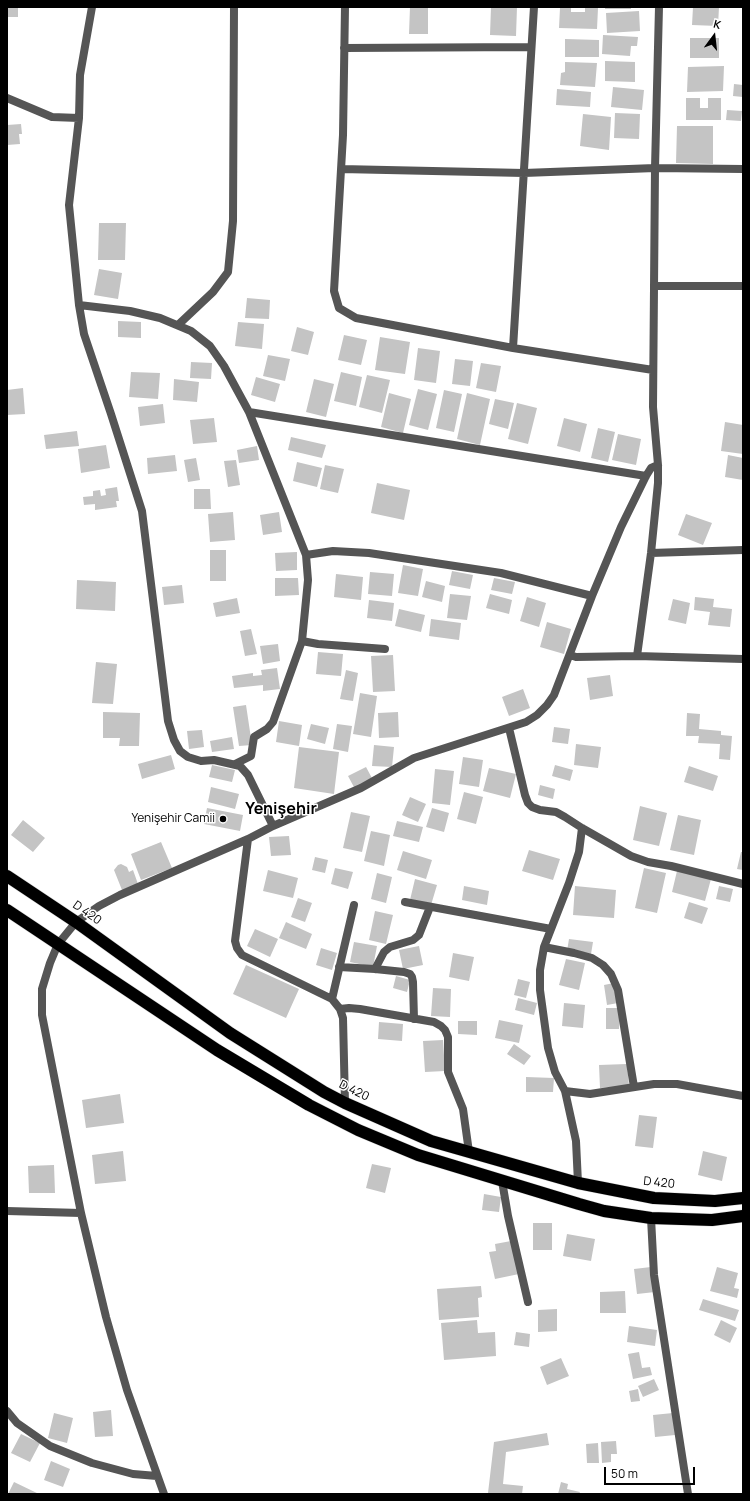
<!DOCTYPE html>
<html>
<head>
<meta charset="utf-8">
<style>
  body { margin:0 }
  #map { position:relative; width:750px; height:1501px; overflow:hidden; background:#fff; font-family:Manrope,sans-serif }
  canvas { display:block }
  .frame { position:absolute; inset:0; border:8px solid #000; pointer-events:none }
  .north { position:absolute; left:694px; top:16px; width:40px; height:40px; -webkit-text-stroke:3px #fff; paint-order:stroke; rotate:15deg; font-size:11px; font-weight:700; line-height:16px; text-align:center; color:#000 }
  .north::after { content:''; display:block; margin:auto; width:14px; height:18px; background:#000; clip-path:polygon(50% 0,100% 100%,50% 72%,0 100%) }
  .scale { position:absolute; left:604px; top:1467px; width:91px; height:18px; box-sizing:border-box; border:2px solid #000; border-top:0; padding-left:5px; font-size:12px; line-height:14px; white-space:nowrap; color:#000; -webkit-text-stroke:3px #fff; paint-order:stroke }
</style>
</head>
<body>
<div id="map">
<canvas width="750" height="1501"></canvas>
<div class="frame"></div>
<div class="north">K</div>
<div class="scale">50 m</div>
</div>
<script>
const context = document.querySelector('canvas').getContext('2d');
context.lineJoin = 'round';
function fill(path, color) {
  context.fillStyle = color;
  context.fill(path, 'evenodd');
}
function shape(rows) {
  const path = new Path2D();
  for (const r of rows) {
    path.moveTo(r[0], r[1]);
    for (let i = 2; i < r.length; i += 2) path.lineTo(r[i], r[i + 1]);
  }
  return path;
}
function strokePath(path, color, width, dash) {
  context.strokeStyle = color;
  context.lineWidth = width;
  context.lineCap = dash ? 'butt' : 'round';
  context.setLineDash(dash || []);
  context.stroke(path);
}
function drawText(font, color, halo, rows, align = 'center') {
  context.font = font + ' Manrope,sans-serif';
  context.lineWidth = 3;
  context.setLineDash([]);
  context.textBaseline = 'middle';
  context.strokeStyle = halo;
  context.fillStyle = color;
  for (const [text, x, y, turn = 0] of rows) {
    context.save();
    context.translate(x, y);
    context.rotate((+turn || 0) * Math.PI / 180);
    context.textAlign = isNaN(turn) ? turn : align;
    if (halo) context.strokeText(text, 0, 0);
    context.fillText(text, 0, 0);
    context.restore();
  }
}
fill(shape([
  [7,7,18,7,18,17,7,17],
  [410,7,428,7,428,34,409,34],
  [491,7,517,7,516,36,490,35],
  [605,7,631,7,631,9,605,9],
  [693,7,719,7,718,26,692,25],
  [560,8,571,8,571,12,585,12,585,8,598,8,597,29,559,28],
  [639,11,640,31,607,33,606,13],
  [603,35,638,37,637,46,631,46,630,56,602,54],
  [690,38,719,38,719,58,690,58],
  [565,39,599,40,599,57,565,57],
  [605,61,635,62,635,82,605,81],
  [565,62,597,63,595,87,560,85,561,73,565,72],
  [724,66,723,91,687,92,688,67],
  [734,84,743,85,743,97,733,96],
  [613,87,644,90,642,110,611,107],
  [557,89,591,92,590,107,556,105],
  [686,98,700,98,700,108,708,108,708,98,721,98,721,120,686,120],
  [727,110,742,111,741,121,726,120],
  [615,113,640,114,639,139,614,138],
  [583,114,611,117,609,150,580,146],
  [21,124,22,134,19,134,20,144,7,145,7,125],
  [677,126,713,126,713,164,676,163],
  [99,223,126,223,125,260,98,260],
  [99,269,122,273,118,299,94,295],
  [247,298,270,300,269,319,245,318],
  [118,321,141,322,141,338,118,337],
  [238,322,264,324,262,349,235,346],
  [297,327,314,332,308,355,291,351],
  [344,335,367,340,361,365,338,360],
  [380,337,410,342,405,374,375,370],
  [418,348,440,351,436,383,414,380],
  [268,355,290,359,285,381,263,376],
  [455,359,473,361,470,386,452,384],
  [191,362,212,363,211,379,190,378],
  [481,363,501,366,496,392,476,388],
  [131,372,160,373,158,399,129,397],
  [341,372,362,377,356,406,334,401],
  [367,375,390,380,382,413,359,407],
  [256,377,280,384,275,402,251,395],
  [174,379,199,382,197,402,173,400],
  [314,379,334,384,326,417,306,412],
  [23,388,25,414,7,415,7,390],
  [418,389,437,394,428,430,409,425],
  [444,390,462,394,454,432,436,428],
  [389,393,411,399,403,433,381,427],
  [467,393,490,399,480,445,457,439],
  [495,399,514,403,508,429,489,424],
  [517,403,537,408,528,444,508,439],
  [163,404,165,423,140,426,138,407],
  [214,418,217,442,193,444,190,420],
  [564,418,587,424,580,452,557,446],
  [725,422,743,425,743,454,721,451],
  [598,428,615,432,608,462,591,458],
  [77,431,79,446,46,449,44,435],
  [618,434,641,439,636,465,612,460],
  [291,437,326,445,322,458,288,450],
  [106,445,110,468,81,473,78,449],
  [257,446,259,460,239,463,237,450],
  [175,455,177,471,148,474,147,458],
  [728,455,743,458,743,480,725,477],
  [196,458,200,480,188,482,184,460],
  [236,460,240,485,228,487,224,461],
  [297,462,322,468,317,487,293,481],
  [325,465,344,469,338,493,320,489],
  [377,483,410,490,404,520,371,513],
  [117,487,119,501,116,501,117,507,95,510,95,504,84,505,83,497,93,496,93,491,100,490,101,496,106,495,105,489],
  [194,489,210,489,211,509,194,509],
  [233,512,235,540,210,542,208,514],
  [279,512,282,532,263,535,260,515],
  [686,514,712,523,703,545,678,535],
  [210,550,226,550,226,581,210,581],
  [297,552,297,570,276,571,275,553],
  [403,565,423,569,418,596,398,593],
  [452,571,473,575,470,589,449,585],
  [370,572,394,574,392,596,368,594],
  [336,574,363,577,361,600,334,597],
  [275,578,298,578,299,595,275,596],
  [494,578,515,582,512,594,491,590],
  [77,580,116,582,115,611,76,609],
  [426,581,445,586,442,602,422,597],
  [182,585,184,603,164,605,162,587],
  [450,594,471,596,467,620,447,618],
  [490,594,512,600,509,614,486,608],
  [527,597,546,603,539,627,520,621],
  [695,597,714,599,713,607,732,609,730,627,708,625,710,612,694,610],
  [237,598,240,613,216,617,213,603],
  [673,599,690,603,686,624,668,620],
  [369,600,394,603,392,621,367,618],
  [399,609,425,615,421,632,395,626],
  [431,619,461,623,459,640,429,636],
  [547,622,571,629,564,654,540,647],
  [251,629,257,654,245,656,240,631],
  [278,644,280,661,263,664,260,646],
  [318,652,343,654,341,676,316,674],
  [393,655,395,691,373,692,371,656],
  [96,662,117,664,113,704,92,703],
  [277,668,280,689,263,691,263,685,234,688,232,676,253,673,253,676,262,675,261,670],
  [346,670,358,673,353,701,340,699],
  [610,675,613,696,590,700,587,678],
  [523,689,530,708,509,716,502,697],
  [360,693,377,696,371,737,353,734],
  [246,705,252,745,239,746,233,707],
  [103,712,140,713,139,746,119,746,120,738,103,738],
  [398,712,399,737,379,738,378,713],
  [687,713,700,714,699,729,721,731,721,735,732,736,730,760,719,759,720,744,698,743,699,736,686,736],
  [279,721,302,725,299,746,276,742],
  [311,724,329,728,325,744,307,739],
  [337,724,352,726,348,752,333,749],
  [554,727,570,729,568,744,552,742],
  [202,730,204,747,189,749,187,731],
  [232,737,234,749,212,752,210,741],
  [576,744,601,747,598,768,574,765],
  [374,745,394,747,392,767,372,766],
  [299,747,339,752,334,794,294,788],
  [171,755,175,769,142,779,138,764],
  [463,757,483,760,479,787,459,784],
  [212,765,235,770,232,782,209,777],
  [555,765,573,770,570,781,552,776],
  [689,766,718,776,713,791,684,782],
  [366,767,373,780,355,789,348,776],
  [489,768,516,774,510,798,483,791],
  [435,769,454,771,450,805,432,803],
  [540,785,555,789,553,799,538,795],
  [211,787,239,794,235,809,208,802],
  [464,792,483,797,476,824,457,819],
  [410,797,426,804,418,822,402,815],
  [640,806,667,813,659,846,633,840],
  [207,808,243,815,240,831,204,824],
  [432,808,449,813,444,832,426,827],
  [351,812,370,816,362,852,343,848],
  [678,815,701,820,694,855,670,850],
  [23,820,45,838,33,852,11,835],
  [397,821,423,827,419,842,393,836],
  [371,831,390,835,384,866,364,861],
  [289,836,291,855,271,856,269,837],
  [161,842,172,868,141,880,131,854],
  [529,850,560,859,553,880,522,871],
  [403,851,432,860,426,879,397,870],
  [741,852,743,852,743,870,737,869],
  [315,857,328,860,325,873,312,870],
  [121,864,127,867,129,872,133,870,138,884,122,890,114,870,118,865],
  [335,868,353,872,348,889,331,884],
  [644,868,666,873,657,913,635,908],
  [268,870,298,878,293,898,263,891],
  [677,871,711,879,705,901,672,892],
  [377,873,392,877,386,903,371,899],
  [415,879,437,885,431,905,410,900],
  [464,886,489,891,487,905,462,900],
  [575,886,616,890,614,918,573,915],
  [719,886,733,889,730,902,716,899],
  [298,898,312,903,305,922,291,917],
  [689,902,708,908,702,924,684,918],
  [375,911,393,915,386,944,369,940],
  [286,922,312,934,306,949,279,938],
  [255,929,278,939,270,957,247,946],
  [569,939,593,942,591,954,567,951],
  [354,942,377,946,373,967,350,962],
  [419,946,423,965,403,969,399,950],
  [321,948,337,953,332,970,316,965],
  [453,953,474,957,469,981,449,977],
  [566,959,585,963,579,990,559,985],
  [246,965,299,989,286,1018,233,994],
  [396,976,410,980,407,992,393,988],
  [518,979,530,982,526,998,514,995],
  [614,983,618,1003,607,1005,604,985],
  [433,988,451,989,450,1017,431,1016],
  [518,998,537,1003,534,1015,515,1010],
  [564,1003,585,1005,583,1028,562,1026],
  [606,1008,620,1008,619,1029,606,1029],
  [499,1020,523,1025,519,1043,495,1038],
  [458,1021,477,1021,477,1035,458,1034],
  [379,1022,403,1024,402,1041,378,1039],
  [443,1040,445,1071,425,1072,423,1041],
  [514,1044,531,1056,524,1065,507,1054],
  [627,1064,629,1086,600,1088,599,1065],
  [526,1077,554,1078,553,1092,526,1092],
  [120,1094,124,1123,86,1128,82,1100],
  [639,1115,657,1117,653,1148,635,1146],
  [123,1151,126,1181,95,1184,92,1155],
  [703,1151,727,1157,722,1181,698,1175],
  [372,1164,391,1168,385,1193,366,1188],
  [54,1165,55,1193,29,1193,28,1166],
  [484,1194,501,1197,499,1212,482,1210],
  [533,1223,552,1223,552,1250,533,1250],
  [567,1234,595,1239,591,1261,563,1256],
  [511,1241,519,1274,495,1279,489,1252,496,1251,495,1244],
  [651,1267,655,1292,637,1294,634,1269],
  [717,1267,738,1273,734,1288,739,1289,737,1298,710,1291],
  [481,1286,482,1297,478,1298,479,1317,439,1320,437,1289],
  [625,1291,626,1313,600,1313,600,1292],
  [703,1299,739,1310,735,1321,699,1310],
  [557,1309,557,1331,538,1332,538,1310],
  [477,1320,478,1333,495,1332,496,1356,444,1360,441,1323],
  [721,1320,737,1328,730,1343,714,1335],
  [629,1326,657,1330,655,1346,627,1342],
  [516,1332,530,1334,529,1347,514,1345],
  [639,1352,642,1368,650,1367,652,1375,633,1379,628,1354],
  [561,1358,569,1376,547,1385,540,1367],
  [654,1379,659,1390,643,1397,638,1386],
  [638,1389,640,1401,631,1402,629,1391],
  [111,1410,113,1436,95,1437,93,1412],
  [54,1413,73,1418,67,1443,48,1438],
  [673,1413,675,1435,655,1437,653,1415],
  [547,1433,549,1445,506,1452,503,1484,523,1486,522,1494,488,1493,494,1442],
  [21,1434,40,1443,30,1462,11,1453],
  [616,1441,617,1454,611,1454,611,1462,602,1463,601,1442],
  [598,1443,599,1463,587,1463,586,1444],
  [51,1461,70,1469,63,1487,44,1480],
  [14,1482,39,1494,8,1494],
  [561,1482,568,1484,567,1489,580,1492,579,1494,558,1494]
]), '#c4c4c4');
const highway = shape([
  [7,876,76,922,230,1033,324,1092,345,1103,431,1141,578,1183,654,1198,715,1201,743,1198],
  [7,910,217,1050,309,1105,358,1130,418,1155,579,1204,604,1211,651,1218,712,1220,743,1216]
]);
strokePath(highway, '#dbdbdb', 13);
strokePath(shape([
  [92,7,80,75,79,118,69,205,79,305,84,334,111,414,142,511,168,721,174,740,180,751,188,757,201,761,214,760,240,766,248,775,273,826],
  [345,7,343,135,334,291,339,308,356,318,513,348,653,370],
  [344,48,531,47],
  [7,98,52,117,79,118],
  [341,169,524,173,655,168,743,169],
  [654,286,743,286],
  [79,305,130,311,160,318,191,331,210,346,224,366,249,412,306,555,308,580,302,641,273,722,267,729,254,737,251,756,235,764],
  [178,325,213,292,228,272,233,221,234,7],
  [513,348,534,7],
  [249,412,646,476],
  [651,553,743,550],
  [306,555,333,551,369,553,501,573,592,596],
  [302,641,318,644,385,649],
  [570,655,576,657,637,656,743,659],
  [637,656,651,553,658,483,658,465,653,407,655,168,659,7],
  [509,728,525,795,528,803,532,807,540,810,556,812,565,817,582,828,631,856,648,862,671,866,743,884],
  [248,839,235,941,237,948,242,955,332,999,340,1009,343,1018,345,1103],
  [405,902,551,929],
  [544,947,574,953,592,958,603,965,611,974,618,990,634,1087],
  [339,967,375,969,404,972,410,974,412,977,413,982,414,1019],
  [375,969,384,952,390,947,413,940,419,935,430,907],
  [332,999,354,905],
  [340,1009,349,1008,360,1009,434,1022,441,1026,445,1030,448,1037,448,1072,463,1109,469,1152],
  [565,1091,590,1094,654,1084,677,1084,743,1096],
  [502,1181,508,1216,528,1302],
  [578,1183,576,1141,565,1091,555,1072,548,1048,540,990,540,970,544,947,569,883,579,852,582,828],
  [7,1211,81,1213],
  [651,1218,654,1275,688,1494],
  [7,1411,17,1423,50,1446,92,1463,133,1474,157,1476],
  [164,1494,127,1390,106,1317,81,1213,42,1015,42,989,50,963,58,944,76,922,99,906,120,895,248,839,273,826,361,788,414,758,526,722,537,715,547,705,554,695,592,596,621,527,646,476,651,468,658,465]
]), '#555', 8);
strokePath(highway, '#000', 12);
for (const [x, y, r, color] of [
  [223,819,4,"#000"]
]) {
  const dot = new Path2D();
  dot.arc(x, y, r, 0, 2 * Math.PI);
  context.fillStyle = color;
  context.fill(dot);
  strokePath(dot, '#fff', 1.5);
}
drawText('12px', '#000', '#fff', [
  ["Yenişehir Camii",215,819]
], 'right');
drawText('12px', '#000', '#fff', [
  ["D 420",87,913,35],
  ["D 420",354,1091,26],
  ["D 420",659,1183,6]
]);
drawText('bold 16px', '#000', '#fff', [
  ["Yenişehir",281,810]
]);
</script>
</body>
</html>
